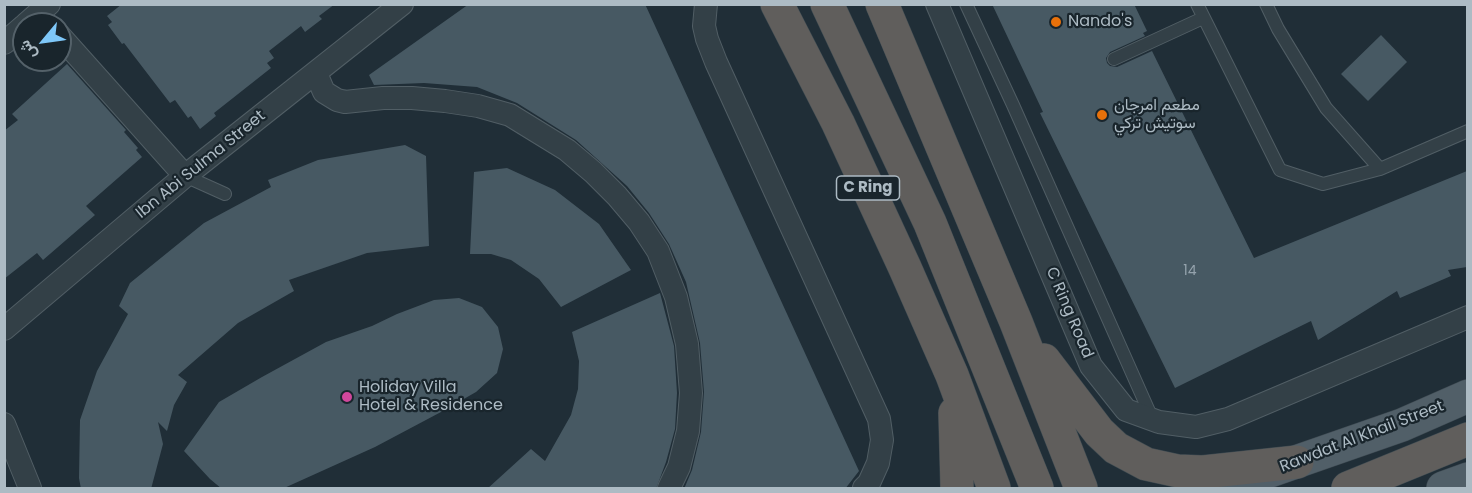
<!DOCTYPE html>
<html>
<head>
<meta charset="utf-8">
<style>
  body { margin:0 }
  #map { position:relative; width:1472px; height:493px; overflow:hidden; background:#202e37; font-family:Poppins,Vazirmatn,sans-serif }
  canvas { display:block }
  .frame { position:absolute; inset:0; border:6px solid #adbbc4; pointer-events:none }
  .north { position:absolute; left:12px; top:12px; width:60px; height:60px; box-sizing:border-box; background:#19252c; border:2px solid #546169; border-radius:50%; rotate:241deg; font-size:16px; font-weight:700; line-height:24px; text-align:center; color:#adbbc4 }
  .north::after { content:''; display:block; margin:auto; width:21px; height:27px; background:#7ec7f8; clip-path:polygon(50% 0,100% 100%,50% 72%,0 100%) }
</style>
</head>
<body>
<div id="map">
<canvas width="1472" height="493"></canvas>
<div class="frame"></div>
<div class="north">ش</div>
</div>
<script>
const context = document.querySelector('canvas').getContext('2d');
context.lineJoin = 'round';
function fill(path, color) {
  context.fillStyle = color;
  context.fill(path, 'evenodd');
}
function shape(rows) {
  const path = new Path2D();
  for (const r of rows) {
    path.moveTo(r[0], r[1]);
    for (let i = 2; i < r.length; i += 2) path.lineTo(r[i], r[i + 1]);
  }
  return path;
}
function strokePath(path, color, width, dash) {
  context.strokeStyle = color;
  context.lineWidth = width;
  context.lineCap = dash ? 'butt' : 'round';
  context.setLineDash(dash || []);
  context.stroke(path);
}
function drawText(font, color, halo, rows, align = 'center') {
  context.font = font + ' Poppins,Vazirmatn,sans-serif';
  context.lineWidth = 4.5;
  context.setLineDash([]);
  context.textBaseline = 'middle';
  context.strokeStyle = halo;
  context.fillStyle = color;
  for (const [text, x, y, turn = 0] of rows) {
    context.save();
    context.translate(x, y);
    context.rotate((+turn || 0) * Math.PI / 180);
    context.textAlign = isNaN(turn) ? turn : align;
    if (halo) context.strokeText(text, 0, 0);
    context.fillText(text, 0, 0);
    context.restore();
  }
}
fill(shape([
  [122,4,335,4,319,16,322,19,305,32,301,26,269,51,274,58,267,63,271,68,214,113,216,116,200,129,191,116,188,118,175,100,170,103,124,43,122,44,108,25,112,22,107,16],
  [469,4,645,4,859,471,845,489,684,489,692,470,701,432,704,392,700,343,686,282,669,244,649,213,627,186,576,140,517,103,477,87,424,83,374,85,369,75],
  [992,4,1134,4,1147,31,1143,33,1145,36,1110,52,1106,58,1107,63,1110,66,1117,67,1152,51,1254,258,1467,171,1467,267,1448,270,1451,276,1400,298,1397,291,1318,340,1311,321,1175,388,1040,113,1043,112],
  [1381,35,1407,62,1368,101,1341,74],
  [67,64,126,130,124,132,138,148,136,150,142,157,86,206,95,215,43,260,37,253,4,279,4,131,18,120,12,114],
  [405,145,426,156,429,246,367,253,289,280,294,291,238,323,178,375,187,382,174,405,167,431,158,422,163,444,151,489,81,489,79,478,80,420,97,371,128,314,119,306,130,283,204,223,271,187,268,180,318,160],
  [507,168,555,190,599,224,631,270,561,307,539,279,511,260,491,254,470,254,474,172],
  [660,293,674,346,677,393,675,429,666,462,656,489,487,489,531,449,545,461,571,415,578,389,579,361,572,332],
  [459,298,482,307,498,327,503,349,497,373,476,392,441,412,375,447,282,489,222,489,210,479,184,451,219,402,262,377,326,342,372,326,397,314,434,300]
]), '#475963');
const service = shape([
  [966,4,1013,105,1152,418],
  [1197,4,1280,170,1323,184,1380,169],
  [1266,4,1278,29,1326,108,1380,169,1468,131],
  [1114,59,1203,18],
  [185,176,225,194]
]);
const minor = shape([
  [706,4,704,26,707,39,716,62,879,419,882,440,878,463,869,483,864,488],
  [937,4,1091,366,1126,410,1159,422,1196,427,1228,419,1468,317],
  [26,24,49,4],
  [60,36,185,176],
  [4,43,24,26],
  [318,71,318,78,324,92,337,100,345,102,383,98,412,98,445,101,478,106,510,115,567,150,593,172,617,196,639,222,658,251,676,297,687,344,691,393,688,431,679,467,669,488],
  [4,329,185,176,402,4],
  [4,424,30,488]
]);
const primary = shape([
  [1221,488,1402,425,1468,396],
  [1443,488,1468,479]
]);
const trunk = shape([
  [777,4,838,123,905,268,952,375,994,488],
  [827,4,930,223,1037,488],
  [882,4,1016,322,1081,488],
  [1044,360,1099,432,1116,448,1146,464,1178,471,1203,472,1297,462],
  [955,413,957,488],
  [1348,488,1468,439]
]);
strokePath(service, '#515e65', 14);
strokePath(minor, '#515e65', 24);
strokePath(primary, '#3d4951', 34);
strokePath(trunk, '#3e4b52', 34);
strokePath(service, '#334047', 12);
strokePath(minor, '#334047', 22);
strokePath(primary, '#515f68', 33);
strokePath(trunk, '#605e5c', 33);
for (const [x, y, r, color] of [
  [1056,22,6,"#e8710a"],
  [1102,115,6,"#e8710a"],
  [347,397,6,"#d1479c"]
]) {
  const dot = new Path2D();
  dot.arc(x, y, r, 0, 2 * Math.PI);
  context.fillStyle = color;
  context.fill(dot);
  strokePath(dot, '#19252c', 2);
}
drawText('14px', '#94a2ac', null, [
  ["14",1190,271]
]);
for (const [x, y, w] of [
  [868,188,63]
]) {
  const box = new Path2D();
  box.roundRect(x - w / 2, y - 12, w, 24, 4.5);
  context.fillStyle = '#19252c';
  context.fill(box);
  strokePath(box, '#adbbc4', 1.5);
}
drawText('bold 15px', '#adbbc4', null, [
  ["C Ring",868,188]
]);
drawText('16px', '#adbbc4', '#19252c', [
  ["Nando's",1068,22],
  ["مطعم امرجان",1114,106],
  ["سوتيش تركي",1114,124],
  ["Holiday Villa",359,388],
  ["Hotel & Residence",359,406]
], 'left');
drawText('16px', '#adbbc4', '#19252c', [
  ["Ibn Abi Sulma Street",201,165,-39],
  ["C Ring Road",1069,313,67],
  ["Rawdat Al Khail Street",1362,437,-21]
]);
</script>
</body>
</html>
